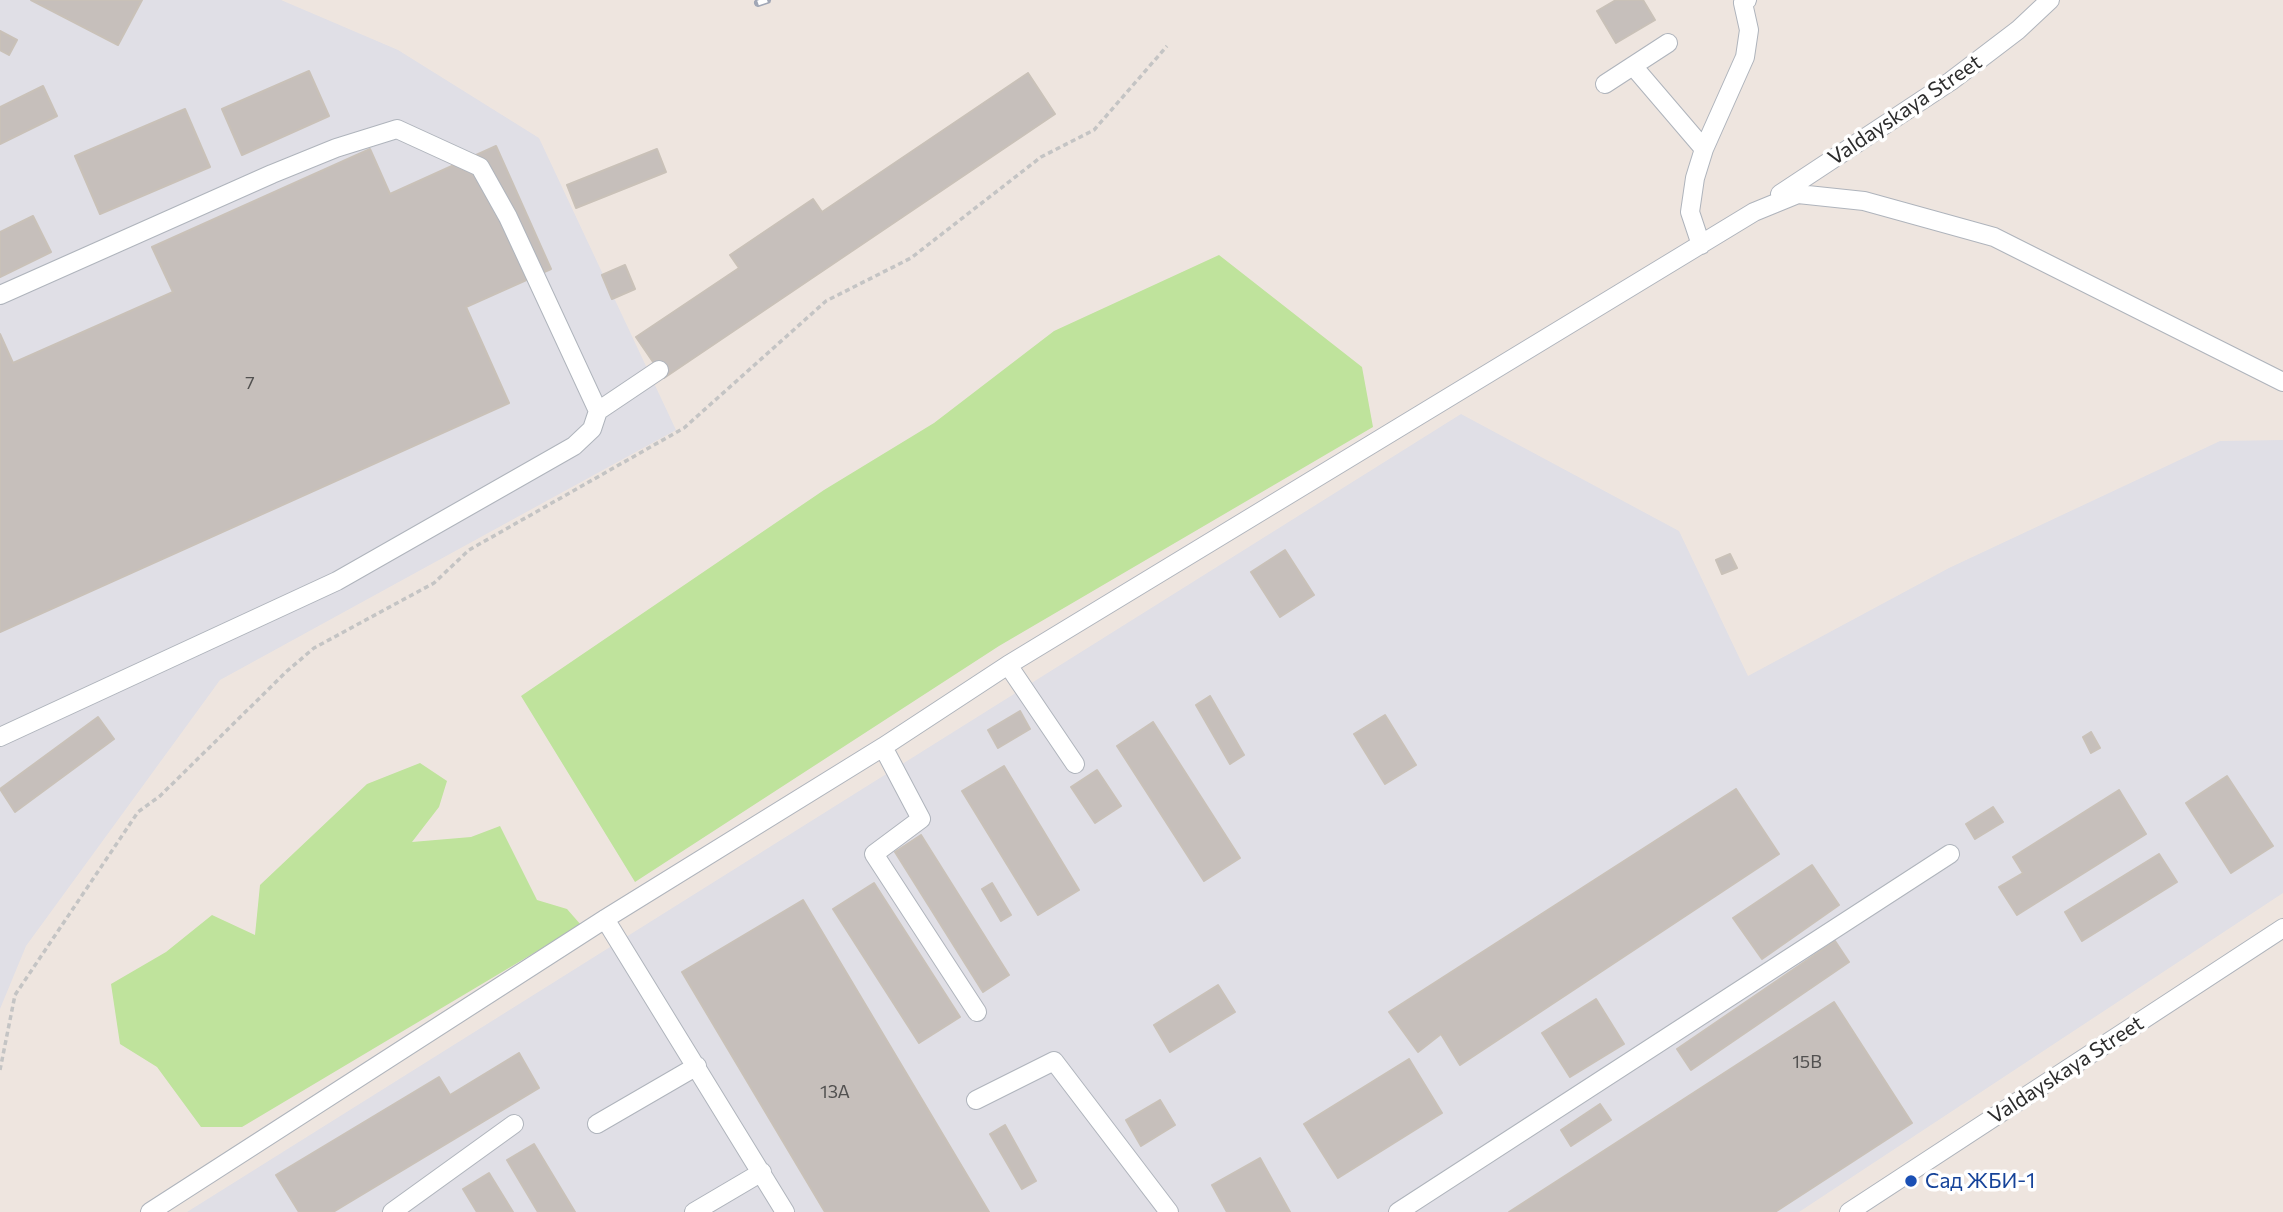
<!DOCTYPE html>
<html>
<head>
<meta charset="utf-8">
<style>
  body { margin:0 }
  canvas { display:block; background:#eee5df }
</style>
</head>
<body>
<canvas width="2283" height="1212"></canvas>
<script>
const context = document.querySelector('canvas').getContext('2d');
context.lineJoin = 'round';
function fill(path, color) {
  context.fillStyle = color;
  context.fill(path, 'evenodd');
}
function shape(rows) {
  const path = new Path2D();
  for (const r of rows) {
    path.moveTo(r[0], r[1]);
    for (let i = 2; i < r.length; i += 2) path.lineTo(r[i], r[i + 1]);
  }
  return path;
}
function strokePath(path, color, width, dash) {
  context.strokeStyle = color;
  context.lineWidth = width;
  context.lineCap = dash ? 'butt' : 'round';
  context.setLineDash(dash || []);
  context.stroke(path);
}
function drawText(font, color, halo, rows, align = 'center') {
  context.font = font + ' Commissioner,sans-serif';
  context.lineWidth = 7;
  context.setLineDash([]);
  context.textBaseline = 'middle';
  context.strokeStyle = halo;
  context.fillStyle = color;
  for (const [text, x, y, turn = 0] of rows) {
    context.save();
    context.translate(x, y);
    context.rotate((+turn || 0) * Math.PI / 180);
    context.textAlign = isNaN(turn) ? turn : align;
    if (halo) context.strokeText(text, 0, 0);
    context.fillText(text, 0, 0);
    context.restore();
  }
}
fill(shape([
  [0,0,281,0,398,50,539,138,676,430,220,680,26,946,0,1009],
  [1461,414,1679,531,1748,676,1949,568,2220,441,2283,440,2283,893,1799,1212,187,1212]
]), '#e0dfe6');
fill(shape([
  [1219,255,1362,367,1373,427,999,646,635,882,521,696,824,490,934,423,1054,331],
  [420,763,447,781,439,807,412,842,471,837,500,826,537,900,567,909,581,925,242,1127,201,1127,157,1067,120,1044,111,984,166,952,212,915,255,935,260,885,367,784]
]), '#bfe39c');
const building = shape([
  [31,0,142,0,118,45,31,0],
  [1616,0,1643,0,1655,20,1616,43,1597,11,1616,0],
  [0,31,17,40,9,55,0,50,0,31],
  [309,71,329,116,242,155,222,109,309,71],
  [1028,73,1055,114,664,378,636,337,739,268,730,255,813,199,822,212,1028,73],
  [43,86,57,116,0,144,0,107,43,86],
  [185,109,210,167,100,214,75,156,185,109],
  [496,146,551,269,466,307,509,403,0,632,0,334,13,363,173,292,152,247,370,149,390,194,496,146],
  [657,149,666,172,576,208,567,185,657,149],
  [33,216,51,252,0,277,0,232,33,216],
  [625,265,635,289,612,299,602,275,625,265],
  [1285,550,1314,595,1280,617,1251,572,1285,550],
  [1730,554,1737,568,1722,574,1716,560,1730,554],
  [1210,696,1244,755,1230,764,1196,705,1210,696],
  [1020,711,1030,729,998,748,988,730,1020,711],
  [1385,715,1416,765,1385,784,1354,734,1385,715],
  [98,717,114,739,15,812,0,789,98,717],
  [1153,722,1240,858,1204,881,1117,746,1153,722],
  [2091,732,2100,748,2091,753,2083,737,2091,732],
  [1004,766,1079,890,1038,915,962,791,1004,766],
  [1097,770,1121,806,1095,823,1071,787,1097,770],
  [2227,776,2273,846,2231,873,2186,803,2227,776],
  [1736,789,1779,854,1460,1065,1441,1034,1418,1052,1389,1012,1736,789],
  [2119,790,2146,834,2017,915,1999,887,2023,873,2013,857,2119,790],
  [1993,807,2003,822,1975,839,1966,824,1993,807],
  [921,835,1009,975,983,992,895,852,921,835],
  [2159,854,2177,882,2082,941,2065,912,2159,854],
  [1812,865,1839,905,1762,959,1733,918,1812,865],
  [874,883,960,1017,919,1043,833,909,874,883],
  [992,883,1011,915,1001,921,982,889,992,883],
  [803,900,989,1212,825,1212,682,972,803,900],
  [1835,941,1849,962,1691,1070,1677,1049,1835,941],
  [1218,985,1235,1012,1170,1052,1154,1025,1218,985],
  [1596,999,1624,1044,1570,1077,1542,1033,1596,999],
  [1834,1002,1912,1123,1775,1212,1509,1212,1834,1002],
  [519,1053,539,1088,333,1212,299,1212,276,1175,439,1077,450,1095,519,1053],
  [1409,1059,1442,1113,1338,1178,1304,1124,1409,1059],
  [1160,1100,1175,1125,1141,1146,1126,1120,1160,1100],
  [1600,1104,1611,1120,1571,1146,1561,1130,1600,1104],
  [1005,1125,1036,1181,1022,1189,990,1134,1005,1125],
  [534,1144,575,1212,538,1212,507,1160,534,1144],
  [1260,1158,1290,1212,1227,1212,1212,1185,1260,1158],
  [489,1173,513,1212,477,1212,463,1189,489,1173]
]);
fill(building, '#c6bfbb');
strokePath(building, '#c9c1b8', 2);
const minor = shape([
  [1633,66,1704,149],
  [1605,84,1668,43],
  [1780,194,1951,81,2018,30,2050,0],
  [1701,245,1690,212,1695,178,1704,149,1745,57,1749,30,1743,3,1747,0],
  [0,295,272,174,336,148,397,129,480,167,508,217,598,411,592,429,574,446,337,581,0,737],
  [598,411,659,370],
  [1008,665,1075,764],
  [883,747,921,819,874,854,977,1012],
  [605,919,785,1212],
  [976,1100,1054,1061,1169,1212],
  [597,1124,697,1066],
  [150,1212,605,919,883,747,1008,665,1754,212,1798,194,1864,201,1994,237,2283,382],
  [392,1212,514,1124],
  [694,1212,762,1172],
  [1398,1212,1950,854],
  [1849,1212,2283,928]
]);
strokePath(minor, '#afb4bc', 20);
strokePath(shape([
  [0,1070,15,995,138,812,160,796,287,671,314,648,434,583,469,550,684,428,826,301,911,258,1041,157,1094,130,1167,46]
]), '#c4c4c4', 3.5, [5, 3.5]);
strokePath(minor, '#fff', 18);
const rail = shape([
  [758,3,767,0]
]);
strokePath(rail, '#a1a7b6', 8);
strokePath(rail, '#fff', 5, [16]);
for (const [x, y, r, color] of [
  [1911,1181,7,"#1a4fb4"]
]) {
  const dot = new Path2D();
  dot.arc(x, y, r, 0, 2 * Math.PI);
  context.fillStyle = color;
  context.fill(dot);
  strokePath(dot, '#fff', 2.5);
}
drawText('18px', '#525150', null, [
  ["7",250,383],
  ["15В",1807,1062],
  ["13А",835,1092]
]);
drawText('21px', '#2c2c2c', '#fff', [
  ["Valdayskaya Street",1905,110,-34],
  ["Valdayskaya Street",2066,1070,-33]
]);
drawText('21px', '#164399', '#fff', [
  ["Сад ЖБИ-1",1925,1181]
], 'left');
</script>
</body>
</html>
